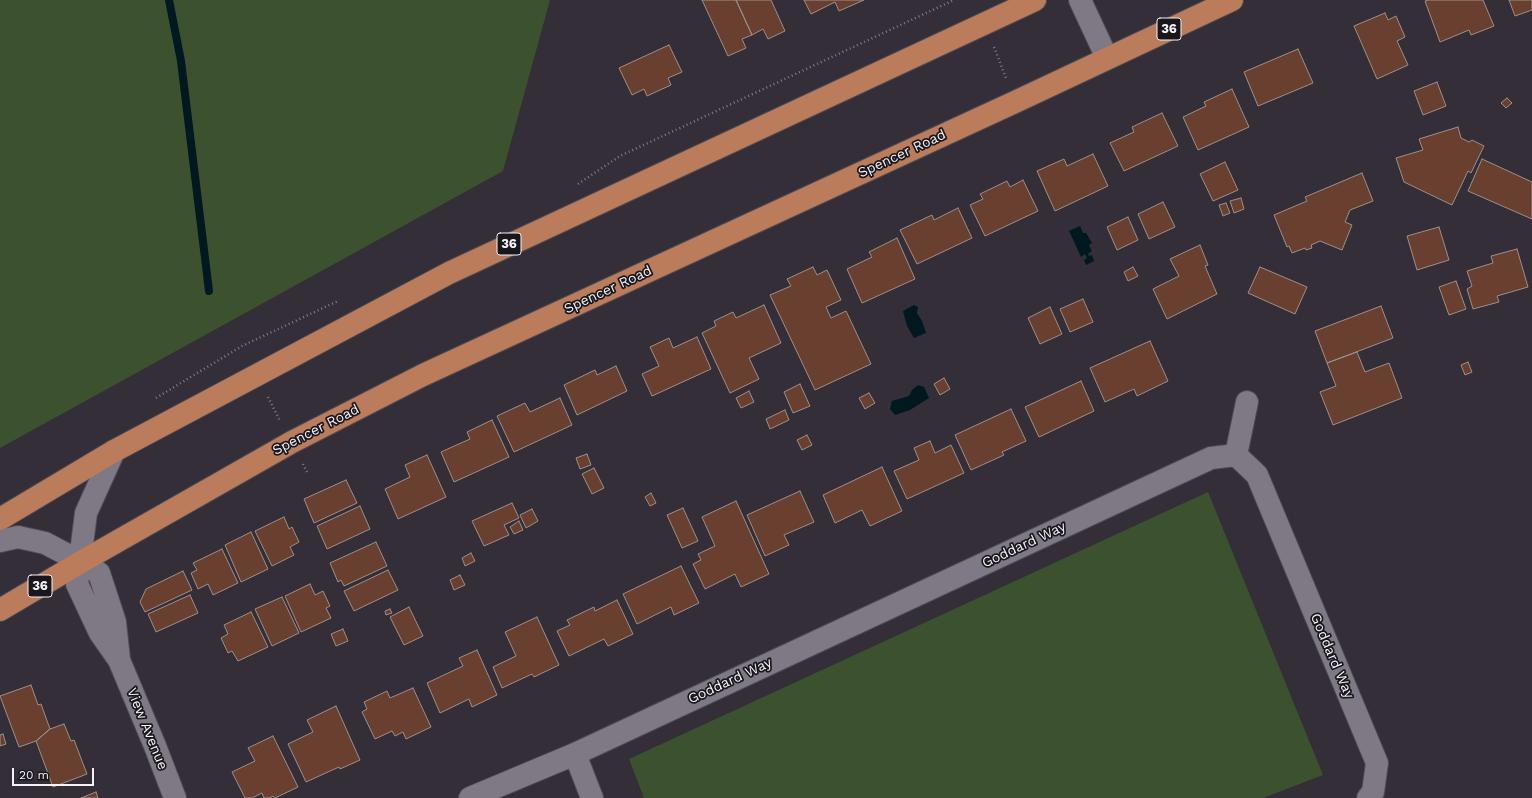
<!DOCTYPE html>
<html>
<head>
<meta charset="utf-8">
<style>
  body { margin:0 }
  #map { position:relative; width:1532px; height:798px; overflow:hidden; background:#332e37; font-family:"Work Sans",sans-serif }
  canvas { display:block }
  .scale { position:absolute; left:12px; top:768px; width:82px; height:18px; box-sizing:border-box; border:2px solid #f4f1f7; border-top:0; padding-left:5px; font-size:12px; line-height:14px; white-space:nowrap; color:#f4f1f7; -webkit-text-stroke:3px #1a171c; paint-order:stroke }
</style>
</head>
<body>
<div id="map">
<canvas width="1532" height="798"></canvas>
<div class="scale">20 m</div>
</div>
<script>
const context = document.querySelector('canvas').getContext('2d');
context.lineJoin = 'round';
function fill(path, color) {
  context.fillStyle = color;
  context.fill(path, 'evenodd');
}
function shape(rows) {
  const path = new Path2D();
  for (const r of rows) {
    path.moveTo(r[0], r[1]);
    for (let i = 2; i < r.length; i += 2) path.lineTo(r[i], r[i + 1]);
  }
  return path;
}
function strokePath(path, color, width, dash) {
  context.strokeStyle = color;
  context.lineWidth = width;
  context.lineCap = dash ? 'butt' : 'round';
  context.setLineDash(dash || []);
  context.stroke(path);
}
function drawText(font, color, halo, rows, align = 'center') {
  context.font = font + ' "Work Sans",sans-serif';
  context.lineWidth = 3.5;
  context.setLineDash([]);
  context.textBaseline = 'middle';
  context.strokeStyle = halo;
  context.fillStyle = color;
  for (const [text, x, y, turn = 0] of rows) {
    context.save();
    context.translate(x, y);
    context.rotate((+turn || 0) * Math.PI / 180);
    context.textAlign = isNaN(turn) ? turn : align;
    if (halo) context.strokeText(text, 0, 0);
    context.fillText(text, 0, 0);
    context.restore();
  }
}
fill(shape([
  [0,0,550,0,503,171,0,448],
  [1208,492,1323,775,1263,798,644,798,629,759]
]), '#3c522f');
fill(shape([
  [1080,226,1083,233,1086,233,1092,243,1089,245,1092,251,1088,254,1089,256,1092,255,1094,261,1086,265,1084,260,1087,258,1085,254,1081,257,1069,231],
  [914,305,918,307,917,313,922,321,926,333,914,338,907,326,903,311],
  [918,385,924,387,929,398,910,410,895,415,890,409,892,401,909,396,912,390]
]), '#001921');
strokePath(shape([
  [169,0,181,61,209,291]
]), '#001921', 8);
const building = shape([
  [702,0,736,0,752,35,742,39,746,48,728,56,702,0],
  [736,0,771,0,785,31,768,39,763,29,752,35,736,0],
  [804,0,864,0,839,11,835,2,811,14,804,0],
  [1428,0,1483,0,1494,26,1471,35,1469,30,1440,42,1425,1,1428,0],
  [1509,0,1532,0,1532,10,1515,16,1509,0],
  [1385,13,1388,20,1396,16,1405,37,1397,41,1408,65,1377,79,1354,26,1385,13],
  [669,45,682,72,668,78,671,85,647,96,644,89,632,95,619,68,669,45],
  [1298,49,1313,83,1258,106,1244,72,1298,49],
  [1437,82,1446,106,1423,115,1414,91,1437,82],
  [1232,89,1249,127,1198,150,1183,117,1206,106,1204,102,1232,89],
  [1507,98,1512,103,1506,108,1501,103,1507,98],
  [1162,113,1178,146,1124,171,1110,143,1134,132,1132,127,1162,113],
  [1458,127,1461,138,1469,142,1472,140,1484,146,1471,173,1468,171,1452,205,1404,182,1396,158,1423,150,1419,139,1458,127],
  [1093,154,1108,186,1055,211,1037,171,1064,159,1067,166,1093,154],
  [1482,159,1532,182,1532,219,1468,191,1482,159],
  [1225,162,1238,190,1213,201,1200,174,1225,162],
  [1362,173,1373,201,1350,210,1345,222,1352,225,1342,250,1320,241,1311,245,1312,248,1306,250,1305,248,1292,253,1289,246,1287,247,1274,215,1307,201,1305,197,1362,173],
  [1023,180,1038,211,985,236,970,205,983,199,980,194,1007,181,1010,187,1023,180],
  [1241,198,1244,209,1234,213,1230,201,1241,198],
  [1163,202,1175,227,1149,239,1138,214,1163,202],
  [1226,203,1230,213,1223,216,1219,205,1226,203],
  [958,208,972,238,917,264,900,230,932,215,934,220,958,208],
  [1128,217,1138,240,1117,250,1107,227,1128,217],
  [1439,227,1449,260,1417,270,1407,236,1439,227],
  [897,238,915,279,862,303,847,269,872,257,869,252,897,238],
  [1200,245,1208,265,1205,266,1217,294,1167,319,1153,289,1179,276,1170,259,1200,245],
  [1517,249,1528,287,1497,296,1499,302,1473,309,1467,289,1472,286,1467,271,1493,263,1491,256,1517,249],
  [813,267,817,275,827,270,841,300,826,307,831,318,846,311,871,364,815,390,770,295,791,286,787,279,813,267],
  [1133,267,1138,276,1128,281,1124,272,1133,267],
  [1260,267,1307,287,1295,314,1248,293,1260,267],
  [1456,281,1466,309,1449,315,1439,287,1456,281],
  [1083,299,1093,322,1070,332,1060,309,1083,299],
  [764,305,781,343,749,358,759,379,730,393,702,333,716,326,714,321,733,312,736,318,764,305],
  [1381,306,1393,338,1327,363,1315,331,1381,306],
  [1050,307,1062,334,1040,344,1028,318,1050,307],
  [697,337,711,369,652,396,642,374,659,366,650,347,669,338,673,348,697,337],
  [1150,341,1168,381,1137,396,1134,389,1105,402,1090,368,1150,341],
  [1357,352,1365,372,1389,363,1402,398,1333,425,1320,392,1336,386,1327,363,1357,352],
  [1468,362,1472,372,1465,375,1461,365,1468,362],
  [616,366,627,391,577,415,564,385,595,370,597,375,616,366],
  [944,378,950,389,940,395,934,384,944,378],
  [1081,381,1094,411,1039,437,1025,407,1081,381],
  [800,384,810,406,793,413,784,392,800,384],
  [749,391,754,402,741,408,736,398,749,391],
  [869,393,875,403,865,409,859,398,869,393],
  [560,398,572,425,514,452,497,416,525,403,530,412,560,398],
  [1011,409,1026,441,1002,452,1004,455,971,470,955,435,1011,409],
  [785,410,789,420,770,429,766,419,785,410],
  [492,420,509,457,454,482,441,452,470,439,467,432,492,420],
  [807,435,812,445,802,450,797,440,807,435],
  [930,441,935,453,951,445,964,473,907,499,894,471,919,460,914,448,930,441],
  [587,454,591,465,580,469,576,458,587,454],
  [427,455,446,497,398,519,385,489,410,477,405,465,427,455],
  [882,467,902,511,870,526,862,510,835,523,823,495,882,467],
  [594,468,604,488,592,494,582,474,594,468],
  [346,480,357,503,314,523,304,499,346,480],
  [800,491,814,522,784,535,789,545,765,556,747,515,800,491],
  [651,493,656,503,650,506,645,497,651,493],
  [736,501,769,574,741,587,735,574,705,589,693,564,701,560,698,554,715,546,702,517,736,501],
  [512,503,519,518,504,525,509,535,484,546,472,521,512,503],
  [360,506,370,529,327,549,317,526,360,506],
  [683,508,698,541,682,548,667,515,683,508],
  [532,509,538,521,526,528,520,515,532,509],
  [284,517,289,529,292,527,299,542,290,547,294,555,272,566,255,531,284,517],
  [519,521,523,530,514,534,510,527,519,521],
  [251,532,268,569,241,582,225,545,251,532],
  [376,542,387,566,344,586,341,580,338,582,330,563,376,542],
  [222,549,238,583,213,595,208,584,198,589,191,573,197,570,193,563,222,549],
  [471,553,475,561,465,566,462,558,471,553],
  [681,566,699,603,674,615,671,607,637,624,623,594,681,566],
  [388,570,398,590,354,611,344,591,388,570],
  [183,571,192,590,145,612,140,602,146,589,183,571],
  [460,575,465,585,454,590,450,580,460,575],
  [310,584,315,595,323,591,330,606,326,608,331,618,301,632,285,596,310,584],
  [190,595,198,613,156,632,148,614,190,595],
  [282,597,299,633,272,646,255,609,282,597],
  [617,600,633,634,608,646,604,639,569,656,557,631,570,625,567,620,594,607,595,611,617,600],
  [409,607,423,636,404,645,390,617,409,607],
  [390,609,392,613,386,615,385,611,390,609],
  [251,612,268,647,238,661,232,651,228,653,221,638,228,634,224,625,251,612],
  [537,617,559,665,534,677,532,674,502,688,493,667,516,656,505,632,537,617],
  [343,629,348,641,336,646,331,634,343,629],
  [477,650,497,695,472,707,469,699,440,713,427,683,463,666,459,658,477,650],
  [31,685,38,705,41,704,50,729,36,741,19,747,0,696,31,685],
  [413,688,431,727,406,739,403,732,395,736,392,731,375,739,362,712,367,709,364,702,387,691,390,698,413,688],
  [336,706,360,760,340,769,339,767,306,782,288,744,313,732,307,720,336,706],
  [64,724,71,741,74,740,87,774,53,787,36,741,50,729,64,724],
  [3,734,6,744,0,746,0,735,3,734],
  [273,736,298,787,275,798,273,796,269,798,264,798,262,793,252,798,245,798,232,772,255,761,248,748,273,736],
  [96,792,98,798,81,798,96,792]
]);
fill(building, '#69402f');
strokePath(building, '#9d908a', 1);
const minor = shape([
  [1080,0,1107,58],
  [114,451,86,513,77,584,100,633,119,660,155,746,175,798],
  [1236,455,1247,402],
  [0,541,18,537,45,543,81,562,99,573,115,622,119,659],
  [575,754,592,798],
  [470,798,575,754,1211,458,1236,455,1257,475,1377,763,1373,792,1368,798]
]);
const major = shape([
  [0,519,114,451,449,273,1035,0],
  [0,610,81,562,292,442,423,375,1015,102,1232,0]
]);
strokePath(minor, '#4f4b53', 24);
strokePath(major, '#4f4b53', 24);
strokePath(shape([
  [994,47,1006,78],
  [578,184,620,156,954,0],
  [268,397,280,421],
  [156,398,242,346,338,301],
  [303,464,307,472]
]), '#817d85', 2.5, [1, 3]);
strokePath(minor, '#7e7984', 22);
strokePath(major, '#ba7c5b', 22);
for (const [x, y, w] of [
  [1169,29,24],
  [509,244,24],
  [40,586,24]
]) {
  const box = new Path2D();
  box.roundRect(x - w / 2, y - 11, w, 22, 3);
  context.fillStyle = '#1a171c';
  context.fill(box);
  strokePath(box, '#f4f1f7', 1);
}
drawText('bold 13px', '#f4f1f7', null, [
  ["36",1169,29],
  ["36",509,244],
  ["36",40,586]
]);
drawText('14px', '#f4f1f7', '#1a171c', [
  ["Spencer Road",902,154,-25],
  ["Spencer Road",608,290,-25],
  ["Spencer Road",316,430,-27],
  ["Goddard Way",1024,545,-25],
  ["Goddard Way",1332,656,67],
  ["Goddard Way",730,681,-25],
  ["View Avenue",147,729,68]
]);
</script>
</body>
</html>
